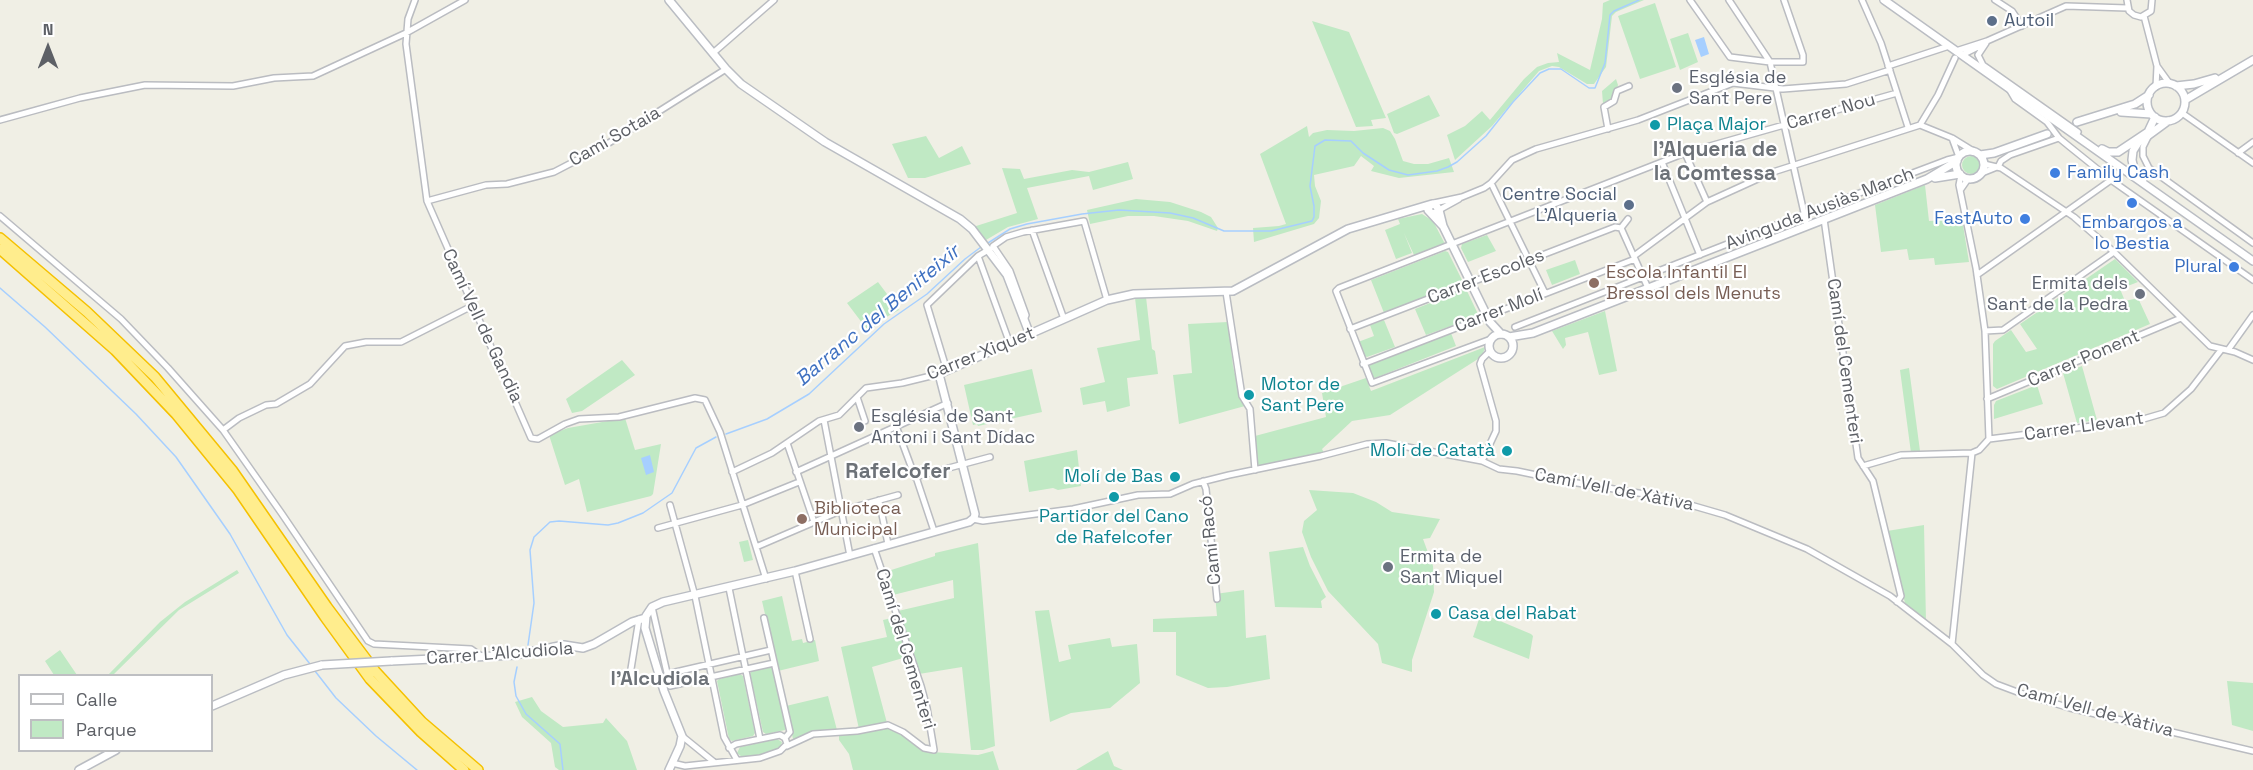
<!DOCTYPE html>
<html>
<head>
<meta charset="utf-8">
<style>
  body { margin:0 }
  #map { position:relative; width:2253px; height:770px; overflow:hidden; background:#f0efe5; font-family:"Space Grotesk",sans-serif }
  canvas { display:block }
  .legend { position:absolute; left:18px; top:674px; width:195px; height:78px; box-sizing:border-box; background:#fff; border:2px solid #bebfc2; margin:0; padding:8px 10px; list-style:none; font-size:18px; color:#5d6066 }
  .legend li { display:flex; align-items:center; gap:12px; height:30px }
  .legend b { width:30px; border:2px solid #bebfc2 }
  .north { position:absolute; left:18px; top:18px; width:60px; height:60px; -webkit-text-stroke:4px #fff; paint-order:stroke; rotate:0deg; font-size:16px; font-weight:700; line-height:24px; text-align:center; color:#5d6066 }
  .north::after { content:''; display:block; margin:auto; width:21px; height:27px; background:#5d6066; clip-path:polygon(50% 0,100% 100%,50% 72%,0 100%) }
</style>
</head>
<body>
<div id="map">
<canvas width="2253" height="770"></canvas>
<ul class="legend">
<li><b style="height:8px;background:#fff"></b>Calle</li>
<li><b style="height:16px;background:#c0e9c4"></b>Parque</li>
</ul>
<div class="north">N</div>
</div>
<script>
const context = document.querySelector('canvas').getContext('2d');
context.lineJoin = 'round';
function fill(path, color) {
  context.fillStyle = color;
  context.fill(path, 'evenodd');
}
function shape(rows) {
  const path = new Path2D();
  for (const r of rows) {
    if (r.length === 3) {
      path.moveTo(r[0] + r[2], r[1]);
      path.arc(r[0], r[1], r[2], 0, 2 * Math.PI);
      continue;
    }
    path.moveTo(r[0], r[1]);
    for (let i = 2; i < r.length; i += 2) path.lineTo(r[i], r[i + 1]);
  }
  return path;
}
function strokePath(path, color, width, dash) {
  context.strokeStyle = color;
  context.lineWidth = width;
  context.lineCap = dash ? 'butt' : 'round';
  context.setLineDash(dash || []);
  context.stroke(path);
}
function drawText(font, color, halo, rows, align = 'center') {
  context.font = font + ' "Space Grotesk",sans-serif';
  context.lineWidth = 4.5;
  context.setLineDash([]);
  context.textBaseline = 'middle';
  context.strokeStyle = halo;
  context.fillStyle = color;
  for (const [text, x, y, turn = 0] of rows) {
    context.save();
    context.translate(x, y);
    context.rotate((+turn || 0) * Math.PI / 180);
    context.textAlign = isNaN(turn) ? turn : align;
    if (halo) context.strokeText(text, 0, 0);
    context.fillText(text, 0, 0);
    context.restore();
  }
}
fill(shape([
  [1610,0,1644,0,1616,12,1612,16,1606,67,1594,84,1587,84,1559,67,1552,66,1539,71,1492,126,1455,160,1447,135,1465,126,1482,111,1490,120,1524,79,1537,67,1548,63,1559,62,1557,53,1590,70,1602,19,1603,3],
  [1655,3,1676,67,1640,79,1618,16],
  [1312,21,1349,32,1386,118,1371,120,1373,126,1356,127],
  [1688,33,1698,62,1680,70,1670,39],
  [1616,79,1618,85,1613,100,1603,104,1602,91],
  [1429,95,1440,116,1397,134,1394,133,1387,114],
  [1307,126,1309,137,1313,133,1327,130,1354,131,1383,128,1390,131,1395,139,1403,161,1414,164,1428,164,1449,158,1454,172,1399,178,1371,171,1374,166,1361,156,1354,166,1314,175,1315,186,1321,201,1319,218,1314,224,1254,242,1253,228,1279,226,1286,224,1260,154],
  [926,136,939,158,962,146,971,164,925,178,908,178,892,144],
  [1971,165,9],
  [1128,162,1133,179,1093,190,1089,176,1027,188,1038,219,1008,227,986,240,973,227,1017,213,1002,168,1020,169,1024,179,1072,170,1089,172],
  [1925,185,1929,221,1962,219,1969,262,1935,265,1934,258,1909,260,1907,249,1881,252,1875,205],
  [1136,199,1170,202,1201,212,1211,217,1218,228,1217,231,1188,221,1154,216,1128,216,1090,224,1087,210],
  [1422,214,1433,221,1445,244,1414,255,1404,233,1412,253,1396,259,1385,230,1400,224,1398,219],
  [1487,235,1496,251,1468,262,1461,248,1462,244],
  [1445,251,1448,252,1462,280,1461,283,1384,313,1371,280],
  [2115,259,2138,282,2120,289,2125,301,2138,298,2150,324,1997,389,1993,386,1993,344,1995,341,2011,330,2026,352,2037,349,2020,324],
  [1575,260,1580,274,1552,285,1546,270],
  [878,282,899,310,881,320,869,332,847,303],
  [1463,290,1467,291,1477,312,1476,317,1426,335,1415,309],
  [1146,297,1152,349,1155,351,1158,374,1127,378,1130,406,1107,412,1105,401,1083,405,1080,388,1105,382,1097,348,1140,340,1135,298],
  [1605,311,1617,371,1599,375,1588,332,1565,338,1566,345,1563,349,1552,331],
  [1384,320,1395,347,1367,357,1364,356,1358,342,1374,336,1370,325],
  [1228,322,1233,366,1239,391,1245,406,1179,424,1173,375,1192,373,1188,324],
  [1451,333,1456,346,1375,378,1372,377,1368,367,1369,364],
  [1485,347,1483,354,1478,359,1390,415,1352,421,1322,449,1324,453,1295,461,1259,466,1256,460,1255,436,1326,417,1322,393,1366,378,1371,391],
  [622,360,635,375,582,411,572,413,566,399],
  [2082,366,2097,420,2077,423,2063,373],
  [1909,368,1920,451,1911,453,1900,370],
  [1032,369,1042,412,978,426,977,424,973,425,964,385],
  [2037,385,2043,404,1994,419,1994,405,1996,401],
  [625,418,635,450,661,444,653,494,651,496,587,512,579,479,565,485,549,435,568,428],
  [1077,450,1081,486,1058,490,1053,488,1029,492,1024,461],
  [1309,490,1353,493,1376,502,1392,512,1440,519,1430,538,1423,539,1433,566,1434,592,1412,660,1412,672,1382,663,1378,644,1328,591,1311,557,1302,532,1304,521,1317,510],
  [1924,525,1926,622,1906,607,1887,531],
  [748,540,753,560,744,562,739,542],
  [978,543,995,746,983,750,971,750,962,667,919,674,898,611,954,598,953,580,893,595,885,572,935,556,935,553],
  [1303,547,1310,566,1326,597,1321,601,1322,608,1275,607,1269,552],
  [237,570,239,573,179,610,113,675,108,675,160,622,185,602],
  [1244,590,1246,638,1266,635,1270,679,1227,687,1208,688,1176,675,1176,632,1153,632,1153,619,1217,616,1215,594],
  [782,596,792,641,802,639,803,643,815,640,819,661,778,671,762,601],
  [1049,610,1059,662,1071,659,1068,645,1110,638,1112,647,1137,644,1140,683,1110,708,1071,713,1050,722,1035,611],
  [1481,613,1531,634,1533,636,1529,659,1473,637],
  [896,617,910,656,872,667,887,723,859,729,841,647,887,637,883,620],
  [60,650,77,675,54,675,45,661],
  [770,666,774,668,787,727,785,730,766,734,763,732,750,674,752,670],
  [740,674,743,676,755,733,753,736,732,741,729,739,717,681,719,679],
  [2227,681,2253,683,2253,731,2232,725],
  [828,696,837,730,793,739,786,706],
  [532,697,541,711,563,727,603,723,606,718,627,741,637,770,559,770,555,767,551,743,522,717,515,702],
  [886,727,898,731,922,750,932,752,978,755,993,751,999,770,853,770,849,754,839,740,839,734],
  [777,739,782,742,780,749,760,756,742,757,737,753,740,747],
  [1108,751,1114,766,1123,770,1076,770]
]), '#c0e9c4');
fill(shape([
  [1704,37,1709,54,1701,57,1695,40],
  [650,455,654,472,646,475,641,458]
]), '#a6cfff');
strokePath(shape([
  [988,243,1010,229,1027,224,1082,214,1119,210,1170,213,1193,218,1224,231,1271,231,1312,221,1314,217,1314,206,1310,186,1315,146,1325,140,1351,141,1363,153,1389,170,1408,175,1437,171,1448,167,1457,162,1486,136,1513,102,1540,73,1549,69,1561,69,1589,88,1595,88,1605,63,1610,15,1614,11,1639,0],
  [0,288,45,327,136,414,176,457,230,534,287,635,310,664],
  [726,434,767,419,809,394,884,324,927,294,965,259,981,247],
  [528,645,534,603,530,550,534,537,550,522,559,521,608,525,618,523,643,513,672,493,696,448,716,437],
  [517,667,514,682,516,696,526,714,560,744,563,770],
  [315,671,336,698,376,736,417,770]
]), '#a6cfff', 1.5);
const street = shape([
  [415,0,408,19,406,44,427,201,531,438,538,439,565,424,579,419,619,417,695,398,705,400,720,432,766,579],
  [1690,0,1730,57,1770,62,1803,62,1803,55,1784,0],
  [1729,0,1770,62,1807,226],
  [1862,0,1881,43,1908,127],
  [1995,0,2012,11,2022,26],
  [2127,0,2129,11,2134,15,2141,17,2151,11,2152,0],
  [2144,16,2157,66,2156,87],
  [1986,43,1978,55,1983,65,2078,132],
  [1956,51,1987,41,2066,6,2127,8],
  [713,53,774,0],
  [1962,55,1982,45],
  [1888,66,1949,46],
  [2157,66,2170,84],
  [2008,87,2015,99,2047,122,2059,138,2070,147,2111,180,2253,280],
  [2182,113,2253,163],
  [0,120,80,98,145,85,233,86,274,78,313,76,406,33,465,0],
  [1920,125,1938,95,1955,58],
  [1608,129,1604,107,1614,101,1617,91,1629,86],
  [2148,137,2143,147,2143,156,2149,168,2253,243],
  [1685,153,1707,202],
  [2238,153,2253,142],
  [1662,162,1700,255],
  [1984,164,2001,168,2074,217,2114,252,2210,346,2235,352,2253,360],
  [1998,167,2001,161,2010,155,2059,138],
  [1982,173,1997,167],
  [1961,175,1959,185,1976,268,1985,331,1989,439],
  [1491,183,1545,293],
  [1961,189,1968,179],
  [427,201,486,185,507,184,554,172,604,146,726,69],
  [1434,203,1462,197,1484,188,1491,183,1512,160,1536,149,1638,120,1733,83,1783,89,1846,84,1890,70],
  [1439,210,1459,199],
  [0,216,121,319,168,368,223,430,282,514,368,641,374,644,471,649,481,656],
  [1824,219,1858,458,1873,481,1901,596,1897,602],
  [1621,228,1648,288],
  [1621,228,1628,219],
  [1032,230,1064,319],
  [978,256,1010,344],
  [1634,256,1707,202,1773,172,1920,125,1952,138],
  [1977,275,2111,180],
  [1226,292,1242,396,1250,409,1255,470],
  [1024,320,1026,315,1010,271,993,246,1006,237,1023,232,1084,221,1107,300],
  [1515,327,1804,214,1947,160,1959,157,1952,138,1973,151],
  [1350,329,1615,227,1621,228],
  [1985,331,2003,330,2114,252],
  [1491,339,1372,383,1336,291,1339,288,1685,153,1897,93],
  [2228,350,2253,315],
  [1363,364,1635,259],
  [947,371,927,305,978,256,990,249],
  [857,397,865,421],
  [1987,399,2181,318],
  [824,420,850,556],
  [896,426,915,477,990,457],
  [223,430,239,418,266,405,276,404,310,384,345,346,366,342,401,342,472,306],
  [1989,439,2140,420,2164,413,2191,389,2221,350],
  [787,443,814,522],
  [1482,461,1496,431,1496,421,1480,364,1482,359,1490,351],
  [1863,466,1901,455,1972,453,1979,450,1989,439],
  [732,472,772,453,819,421,839,415,866,388,902,383,939,374],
  [796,472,948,403],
  [916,477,934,531],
  [1203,481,1206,489,1217,599],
  [879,500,888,544],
  [670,505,695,596,724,737,737,760],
  [973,519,983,521,1073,509,1138,495,1170,494,1193,484,1229,475,1321,456,1367,444,1386,443,1482,461,1499,469,1517,471,1565,481,1663,497,1725,515,1807,549,1890,596,1952,644,1983,675,1996,684,2020,693,2070,708,2253,751],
  [658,528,742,505,799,482],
  [756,547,840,511,898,495],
  [795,571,810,639],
  [729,588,760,739],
  [652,607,670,686,774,663],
  [764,618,790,732,785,738],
  [1952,644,1972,453],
  [667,674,771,650],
  [630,675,639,619],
  [682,736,714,762],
  [787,746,813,734,857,731,888,725,903,732,924,748,934,750,927,708,921,686,874,548],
  [672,763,685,766,760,758,780,751,787,744,785,738,780,735,736,744,729,748]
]);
const secondary = shape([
  [669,0,726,69,741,84,825,142,960,219,972,229,1007,275,1030,335],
  [1884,0,2253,261],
  [2166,102,19],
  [2176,86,2194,84,2215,78],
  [2185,100,2253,60],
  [2121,112,2151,114],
  [2077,122,2135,104,2149,95],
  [2102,149,2108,152,2118,152,2148,132,2155,117],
  [1970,165,14],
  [1980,155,1994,153,2047,134],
  [1935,178,1960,174],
  [2143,179,2134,169,2132,160,2133,151,2138,143,2168,121],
  [1439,210,1443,226,1490,322,1501,334],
  [1432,214,1436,213,1439,210,1435,204,1430,205,1428,210,1442,225],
  [1501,346,12],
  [1509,337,1533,333,1669,280,1927,179,1957,161],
  [391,661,515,655,564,645,583,648,594,644,632,622,645,618],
  [212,706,284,675,322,665],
  [79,770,116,750],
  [669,770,680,746,682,736,664,691,645,628,646,616,652,607,663,602,795,571,969,522,974,518,975,514,939,374,1107,300,1134,294,1233,291,1348,229,1432,204]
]);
const highway = shape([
  [0,238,87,312,155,377,232,470,327,607,375,671,422,722,478,770],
  [0,249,115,350,176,414,238,490,325,617,370,679,421,732,464,770]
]);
strokePath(street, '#babcc1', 8);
strokePath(secondary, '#babdc3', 10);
strokePath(highway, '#f5c100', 12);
strokePath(street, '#fff', 5);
strokePath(secondary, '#fff', 7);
strokePath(highway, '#ffed8d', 9);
const secondaryBridge = shape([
  [322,665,391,661]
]);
strokePath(secondaryBridge, '#babdc3', 10, []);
strokePath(secondaryBridge, '#fff', 7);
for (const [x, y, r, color] of [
  [1992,21,6,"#5c6f8a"],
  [1677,88,6,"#6b7280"],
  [1655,125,6,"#0f9aa8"],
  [2055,173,6,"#3f7fe0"],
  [2132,203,6,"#3f7fe0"],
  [1629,205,6,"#5c6f8a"],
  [2025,219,6,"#3f7fe0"],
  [2234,267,6,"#3f7fe0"],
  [1594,283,6,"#8d6e63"],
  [2140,294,6,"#6b7280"],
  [1249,395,6,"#0f9aa8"],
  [859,427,6,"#6b7280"],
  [1507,451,6,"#0f9aa8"],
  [1175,477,6,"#0f9aa8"],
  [1114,497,6,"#0f9aa8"],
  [802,519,6,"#8d6e63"],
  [1388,567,6,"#6b7280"],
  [1436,614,6,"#0f9aa8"]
]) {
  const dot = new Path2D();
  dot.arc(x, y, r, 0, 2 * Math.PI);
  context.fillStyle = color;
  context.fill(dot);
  strokePath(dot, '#fff', 2);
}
drawText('18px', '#4e5e75', '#fff', [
  ["Autoil",2004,21],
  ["Centre Social",1617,195,"right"],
  ["L'Alqueria",1617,216,"right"]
], 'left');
drawText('18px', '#5b616d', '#fff', [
  ["Església de",1689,78],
  ["Sant Pere",1689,99],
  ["Ermita dels",2128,284,"right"],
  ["Sant de la Pedra",2128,305,"right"],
  ["Església de Sant",871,417],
  ["Antoni i Sant Dídac",871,438],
  ["Ermita de",1400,557],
  ["Sant Miquel",1400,578]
], 'left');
drawText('18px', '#5d6066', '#fff', [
  ["Carrer Nou",1831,112,-16],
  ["Camí Sotaia",615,137,-30],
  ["Avinguda Ausiàs March",1820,209,-21],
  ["Carrer Escoles",1486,277,-21],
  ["Carrer Molí",1499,311,-21],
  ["Camí Vell de Gandia",482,326,65],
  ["Carrer Xiquet",981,354,-22],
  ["Carrer Ponent",2084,359,-23],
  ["Camí del Cementeri",1844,361,82],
  ["Carrer Llevant",2084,427,-8],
  ["Camí Vell de Xàtiva",1614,490,11],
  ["Camí Racó",1211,540,-96],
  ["Camí del Cementeri",905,649,73],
  ["Carrer L'Alcudiola",500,654,-4],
  ["Camí Vell de Xàtiva",2095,711,15]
]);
drawText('18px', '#0d838f', '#fff', [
  ["Plaça Major",1667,125],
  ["Motor de",1261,385],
  ["Sant Pere",1261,406],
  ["Molí de Catatà",1495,451,"right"],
  ["Molí de Bas",1163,477,"right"],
  ["Partidor del Cano",1114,517,"center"],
  ["de Rafelcofer",1114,538,"center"],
  ["Casa del Rabat",1448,614]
], 'left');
drawText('18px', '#366cbe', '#fff', [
  ["Family Cash",2067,173,"left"],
  ["FastAuto",2013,219],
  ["Embargos a",2132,223,"center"],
  ["lo Bestia",2132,244,"center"],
  ["Plural",2222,267]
], 'right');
drawText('18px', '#785e54', '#fff', [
  ["Escola Infantil El",1606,273],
  ["Bressol dels Menuts",1606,294],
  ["Biblioteca",814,509],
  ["Municipal",814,530]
], 'left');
drawText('italic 20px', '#3f71c1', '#fff', [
  ["Barranc del Beniteixir",878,316,-40]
]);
drawText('bold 20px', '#6d7278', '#fff', [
  ["l'Alcudiola",660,680]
]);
drawText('bold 21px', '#6d7278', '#fff', [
  ["l'Alqueria de",1715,150],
  ["la Comtessa",1715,174],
  ["Rafelcofer",898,472]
]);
</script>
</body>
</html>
